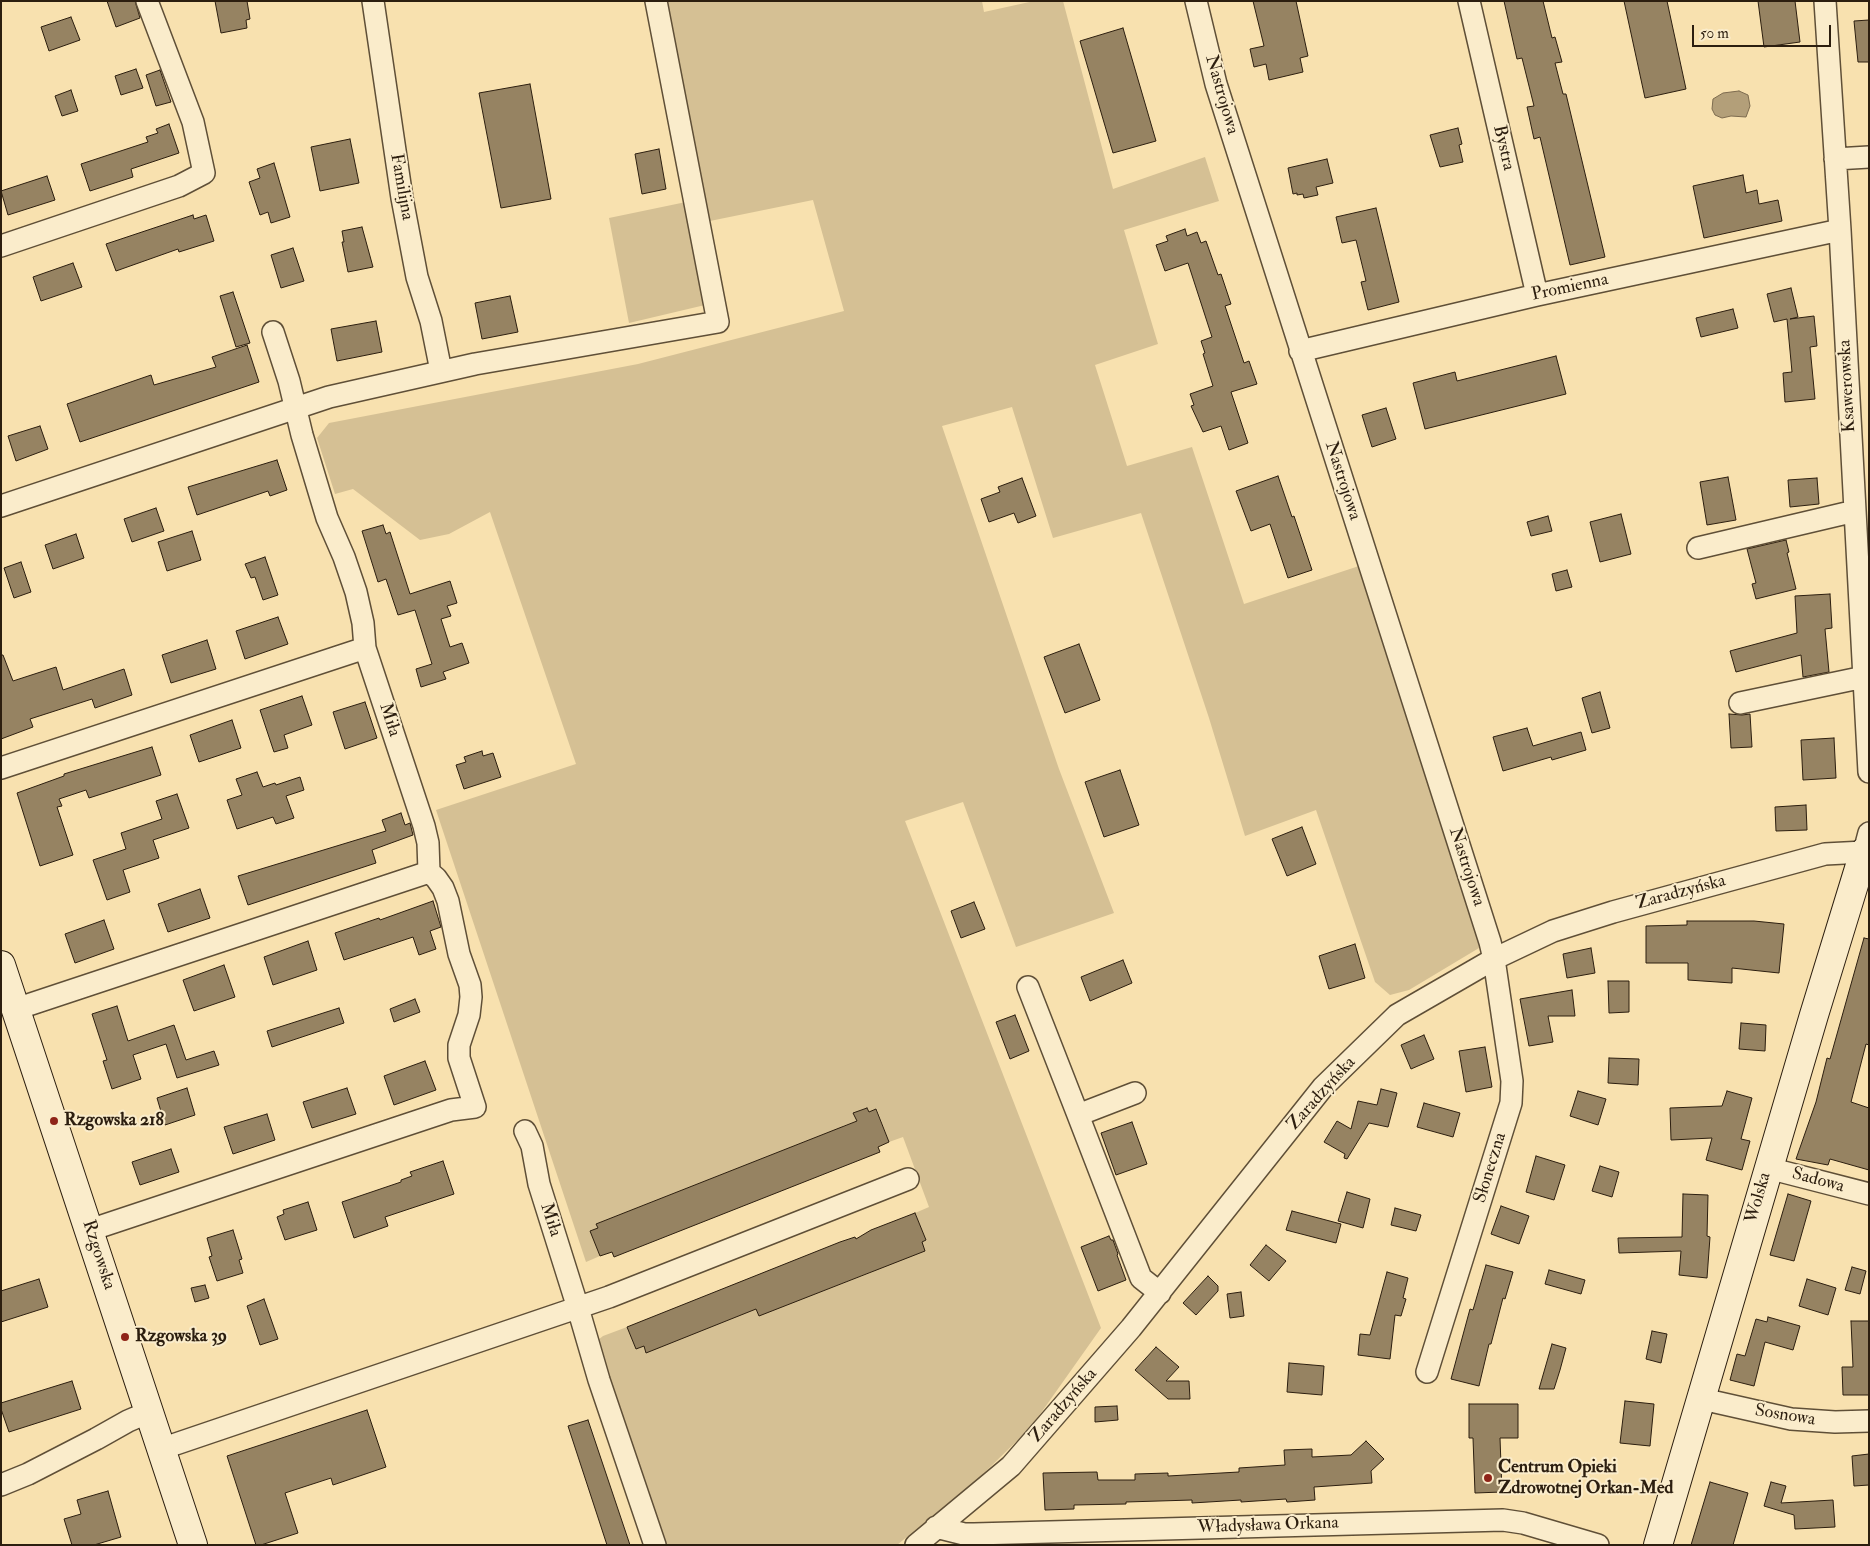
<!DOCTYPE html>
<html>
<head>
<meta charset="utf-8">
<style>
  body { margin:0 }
  #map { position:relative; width:1870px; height:1546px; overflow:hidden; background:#f8e1af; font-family:"IM FELL Double Pica",serif }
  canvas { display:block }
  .frame { position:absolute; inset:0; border:2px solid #2c1e0f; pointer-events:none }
  .scale { position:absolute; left:1692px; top:25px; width:139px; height:22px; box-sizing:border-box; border:2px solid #2c1e0f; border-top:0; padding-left:6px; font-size:15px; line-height:18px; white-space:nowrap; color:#2c1e0f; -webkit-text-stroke:4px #faeccb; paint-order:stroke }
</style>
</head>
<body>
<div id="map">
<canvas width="1870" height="1546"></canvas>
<div class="frame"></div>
<div class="scale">50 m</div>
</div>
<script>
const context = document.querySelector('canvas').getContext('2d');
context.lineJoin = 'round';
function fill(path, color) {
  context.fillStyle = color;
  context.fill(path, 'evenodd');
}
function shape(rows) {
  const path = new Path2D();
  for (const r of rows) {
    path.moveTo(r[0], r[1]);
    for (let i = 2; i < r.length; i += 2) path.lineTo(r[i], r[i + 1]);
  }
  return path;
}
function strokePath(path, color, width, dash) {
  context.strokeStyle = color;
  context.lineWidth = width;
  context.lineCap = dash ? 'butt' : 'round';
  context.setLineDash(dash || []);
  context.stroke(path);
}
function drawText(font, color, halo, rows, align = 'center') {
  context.font = font + ' "IM FELL Double Pica",serif';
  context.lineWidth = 4;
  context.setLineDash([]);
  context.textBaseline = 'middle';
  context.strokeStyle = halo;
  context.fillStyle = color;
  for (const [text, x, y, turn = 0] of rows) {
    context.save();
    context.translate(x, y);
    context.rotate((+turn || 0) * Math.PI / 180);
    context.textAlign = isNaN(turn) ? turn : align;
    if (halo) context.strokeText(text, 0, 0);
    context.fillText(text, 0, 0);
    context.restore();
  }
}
fill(shape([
  [663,1,982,1,984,12,1034,1,1063,1,1113,189,1205,157,1219,201,1124,230,1158,344,1095,365,1127,466,1192,447,1244,604,1359,566,1484,945,1409,990,1390,995,1375,982,1316,810,1245,836,1209,718,1141,513,1053,538,1012,407,942,426,1059,769,1114,913,1016,947,963,802,905,821,1101,1328,1031,1427,981,1476,897,1545,666,1545,597,1347,598,1340,603,1336,627,1327,636,1349,644,1346,646,1352,748,1312,753,1303,759,1316,759,1313,771,1308,772,1311,773,1311,773,1308,784,1303,786,1306,787,1305,798,1298,799,1300,801,1300,812,1292,813,1295,815,1294,870,1273,926,1240,915,1213,929,1207,903,1137,889,1142,877,1109,869,1112,867,1108,854,1113,857,1121,843,1126,845,1131,829,1132,596,1224,598,1228,590,1231,600,1256,586,1262,436,810,576,764,490,512,449,534,420,540,353,489,335,494,317,438,329,423,638,364,844,311,813,200,705,222],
  [686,202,705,305,629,323,609,218]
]), '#d5c094');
const water = shape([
  [1739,91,1748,95,1750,106,1746,117,1731,116,1722,118,1715,115,1712,109,1713,99,1723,93,1739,91]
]);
fill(water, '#b39f79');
strokePath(water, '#7d6b4f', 1);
const building = shape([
  [107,1,135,1,140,18,116,27,107,1],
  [215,1,247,1,250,19,246,20,247,28,221,33,215,1],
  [1253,1,1296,1,1308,56,1300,58,1303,72,1269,80,1266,64,1254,67,1250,49,1264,46,1253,1],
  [1504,1,1543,1,1552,38,1555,37,1562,62,1555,63,1563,94,1566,94,1605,257,1570,265,1540,137,1534,139,1527,107,1534,106,1522,58,1517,59,1504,1],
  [1624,1,1667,1,1686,89,1645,98,1624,1],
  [1758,1,1795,1,1800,42,1764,47,1758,1],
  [71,17,80,40,49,51,41,27,71,17],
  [1869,20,1869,62,1858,62,1854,21,1869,20],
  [1123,28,1156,141,1113,153,1080,41,1123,28],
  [136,69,143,88,121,95,115,76,136,69],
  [160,70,171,102,156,106,146,75,160,70],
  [530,84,551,199,501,208,479,93,530,84],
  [71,90,78,111,62,116,55,96,71,90],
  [169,124,179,153,131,169,133,177,90,191,81,164,148,142,146,137,158,133,156,129,169,124],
  [1458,128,1462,144,1459,145,1463,162,1440,167,1430,135,1458,128],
  [350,139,359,183,320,191,311,147,350,139],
  [659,149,666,189,642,194,635,154,659,149],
  [1327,159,1333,183,1316,187,1318,195,1304,198,1303,194,1297,195,1297,193,1293,194,1288,168,1327,159],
  [274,163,290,217,271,223,268,212,260,215,249,182,260,178,257,169,274,163],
  [1743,175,1746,193,1757,190,1759,204,1778,200,1782,221,1704,238,1693,186,1743,175],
  [47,176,55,200,8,215,1,191,47,176],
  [1376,208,1399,302,1368,310,1361,282,1366,281,1356,240,1342,243,1336,217,1376,208],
  [193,215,194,219,206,215,214,241,179,252,178,249,116,271,106,244,193,215],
  [362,227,373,267,348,272,342,242,344,242,342,231,362,227],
  [1185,229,1187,236,1197,232,1201,243,1206,241,1218,275,1221,274,1231,304,1225,306,1244,363,1249,361,1257,384,1231,392,1248,443,1229,450,1221,426,1203,432,1191,406,1194,405,1190,394,1213,386,1203,354,1205,353,1201,341,1212,337,1188,263,1165,271,1156,245,1168,241,1166,236,1185,229],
  [293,248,304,281,281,288,271,255,293,248],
  [73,263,82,287,41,301,33,277,73,263],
  [1791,288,1798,317,1790,319,1814,316,1817,346,1810,347,1815,399,1785,402,1783,373,1792,372,1787,319,1774,322,1767,294,1791,288],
  [233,292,250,343,236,347,220,296,233,292],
  [510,296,518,332,482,339,475,303,510,296],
  [1733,309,1738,328,1701,337,1696,318,1733,309],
  [376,321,382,352,337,361,331,329,376,321],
  [247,345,259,382,80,442,67,404,151,375,154,385,216,367,212,357,247,345],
  [1556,356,1566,394,1425,429,1413,383,1455,372,1457,381,1556,356],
  [1386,408,1396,439,1372,447,1362,415,1386,408],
  [40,426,48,449,16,461,8,436,40,426],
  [277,460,287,490,270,496,268,491,197,515,188,487,277,460],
  [1278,476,1292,517,1294,516,1312,570,1288,578,1270,524,1251,531,1236,491,1278,476],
  [1728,477,1736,520,1707,525,1700,482,1728,477],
  [1022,478,1036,516,1018,523,1014,513,989,522,981,499,1000,492,998,487,1022,478],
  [1817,478,1819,504,1790,507,1788,480,1817,478],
  [156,508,164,531,132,542,124,519,156,508],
  [1621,514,1631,554,1600,562,1590,522,1621,514],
  [1548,516,1552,531,1531,536,1527,522,1548,516],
  [383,525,386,534,390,532,410,594,450,581,457,603,447,606,451,616,441,619,450,647,462,643,469,663,443,672,446,679,421,687,416,669,432,664,415,610,398,615,386,579,378,582,362,531,383,525],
  [192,531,201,560,167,571,158,542,192,531],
  [76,534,84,558,53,569,45,545,76,534],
  [1786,540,1789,552,1787,553,1796,589,1756,599,1752,584,1756,583,1747,549,1786,540],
  [265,557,278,595,263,600,255,577,251,578,245,564,265,557],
  [21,562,31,592,14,598,4,568,21,562],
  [1567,570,1572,587,1556,591,1552,574,1567,570],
  [1830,594,1832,628,1825,629,1829,672,1803,677,1801,655,1736,672,1730,651,1797,633,1795,596,1830,594],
  [278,617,288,644,245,659,236,631,278,617],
  [207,640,216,669,171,683,162,655,207,640],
  [1079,644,1100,700,1065,713,1044,657,1079,644],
  [1,655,3,655,13,681,56,667,63,690,124,669,132,695,95,708,92,699,30,719,33,727,1,739,1,655],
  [1600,692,1610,728,1592,733,1582,698,1600,692],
  [302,696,312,725,284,735,288,748,274,752,260,710,302,696],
  [365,702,377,738,345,749,333,712,365,702],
  [1729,714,1742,715,1750,714,1752,747,1731,748,1729,714],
  [232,720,241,748,199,762,190,735,232,720],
  [1527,728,1533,746,1581,732,1586,750,1552,760,1551,757,1503,771,1493,737,1527,728],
  [1834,738,1836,778,1803,780,1801,740,1834,738],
  [152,747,161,775,89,798,86,790,59,799,62,806,57,807,73,855,40,866,17,793,64,776,64,774,152,747],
  [482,751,483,756,493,753,501,777,464,789,456,765,466,762,464,757,482,751],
  [1120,770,1139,825,1104,837,1085,782,1120,770],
  [257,772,263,787,275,783,276,785,300,777,304,790,286,796,294,818,276,824,273,817,237,829,227,800,242,795,236,779,257,772],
  [177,794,189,828,153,840,159,858,123,870,130,892,107,900,93,860,126,849,121,833,162,819,156,801,177,794],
  [1806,805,1807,830,1776,831,1775,807,1806,805],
  [401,813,405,825,410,823,413,835,372,850,376,863,248,905,238,876,386,831,382,820,401,813],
  [1302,827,1316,864,1287,876,1272,839,1302,827],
  [200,889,210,918,168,932,158,904,200,889],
  [433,901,441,927,430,931,436,949,419,955,413,937,344,960,335,933,379,918,380,920,433,901],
  [974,902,985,929,961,938,951,911,974,902],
  [104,920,114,949,75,963,65,934,104,920],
  [1687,921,1754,921,1784,924,1779,973,1732,968,1732,983,1688,980,1688,963,1646,963,1646,926,1687,925,1687,921],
  [1864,938,1869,939,1869,1045,1866,1044,1851,1102,1869,1108,1869,1170,1830,1159,1828,1165,1796,1159,1816,1102,1827,1058,1830,1059,1864,938],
  [308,941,317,970,273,985,264,957,308,941],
  [1355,944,1365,978,1329,989,1319,956,1355,944],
  [1591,948,1595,973,1567,978,1563,954,1591,948],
  [1123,960,1132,983,1090,1001,1081,977,1123,960],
  [224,965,235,997,194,1011,183,980,224,965],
  [1608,981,1629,981,1629,1012,1609,1013,1608,981],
  [1572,990,1575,1016,1548,1016,1553,1042,1529,1046,1520,999,1572,990],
  [415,999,420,1012,394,1022,390,1009,415,999],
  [117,1006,128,1041,174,1025,186,1060,214,1051,219,1065,177,1078,166,1044,133,1055,141,1079,112,1089,103,1061,107,1060,92,1014,117,1006],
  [339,1008,344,1023,272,1047,267,1031,339,1008],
  [1015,1015,1029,1051,1010,1059,996,1022,1015,1015],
  [1741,1023,1766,1025,1765,1051,1739,1049,1741,1023],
  [1424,1035,1434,1059,1411,1069,1401,1045,1424,1035],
  [1485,1047,1492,1087,1466,1092,1459,1051,1485,1047],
  [1609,1058,1639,1059,1638,1085,1608,1083,1609,1058],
  [425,1061,436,1090,394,1105,384,1076,425,1061],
  [187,1088,195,1115,165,1125,157,1098,187,1088],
  [347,1088,356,1114,312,1128,303,1102,347,1088],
  [1381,1089,1397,1093,1388,1127,1369,1123,1347,1159,1344,1158,1345,1154,1324,1142,1337,1121,1351,1129,1358,1101,1377,1105,1381,1089],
  [1578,1091,1606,1099,1598,1125,1570,1116,1578,1091],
  [1727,1091,1752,1098,1741,1139,1750,1141,1742,1170,1706,1160,1712,1138,1671,1140,1670,1108,1722,1106,1727,1091],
  [1424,1103,1460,1113,1453,1137,1417,1127,1424,1103],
  [867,1108,869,1112,876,1109,889,1142,878,1147,880,1152,614,1257,612,1252,600,1256,590,1231,598,1228,596,1224,857,1121,853,1113,867,1108],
  [267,1114,275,1140,233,1154,224,1127,267,1114],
  [1132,1122,1147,1164,1116,1175,1101,1133,1132,1122],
  [171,1149,179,1172,140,1185,132,1162,171,1149],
  [1536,1156,1565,1165,1554,1200,1526,1192,1536,1156],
  [443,1161,454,1194,385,1217,388,1226,354,1238,342,1202,401,1182,401,1180,412,1176,410,1172,443,1161],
  [1600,1166,1619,1172,1612,1197,1592,1191,1600,1166],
  [1347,1192,1370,1199,1363,1228,1338,1221,1347,1192],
  [1683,1194,1708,1195,1707,1236,1710,1237,1707,1278,1679,1275,1681,1251,1619,1253,1618,1238,1682,1237,1683,1194],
  [1788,1194,1811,1201,1794,1261,1770,1255,1788,1194],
  [308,1202,317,1230,285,1240,277,1217,284,1214,283,1210,308,1202],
  [1501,1206,1529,1216,1519,1244,1491,1234,1501,1206],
  [1395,1208,1421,1215,1416,1231,1391,1225,1395,1208],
  [1292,1211,1341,1224,1336,1243,1286,1230,1292,1211],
  [915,1213,926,1240,922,1242,925,1251,759,1316,756,1309,646,1353,644,1346,636,1349,627,1327,840,1242,855,1237,856,1239,871,1230,915,1213],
  [233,1230,242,1259,239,1260,243,1273,217,1281,209,1257,212,1256,207,1238,233,1230],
  [1109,1236,1111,1240,1113,1240,1118,1254,1117,1255,1126,1280,1098,1291,1081,1247,1109,1236],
  [1266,1245,1286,1261,1269,1281,1250,1265,1266,1245],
  [1486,1265,1513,1272,1505,1299,1503,1298,1491,1344,1489,1344,1479,1386,1451,1379,1470,1309,1473,1310,1486,1265],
  [1852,1267,1866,1271,1860,1294,1845,1290,1852,1267],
  [1549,1270,1585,1280,1581,1294,1545,1284,1549,1270],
  [1387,1272,1408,1278,1403,1298,1406,1299,1401,1316,1395,1315,1390,1359,1358,1355,1360,1334,1370,1335,1387,1272],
  [1208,1276,1218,1286,1218,1291,1196,1315,1183,1303,1208,1276],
  [39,1279,48,1307,1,1322,1,1291,39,1279],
  [1807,1279,1836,1288,1828,1315,1799,1306,1807,1279],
  [205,1285,209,1298,195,1302,191,1288,205,1285],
  [1241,1292,1244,1316,1230,1318,1227,1294,1241,1292],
  [264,1299,278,1339,260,1345,247,1306,264,1299],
  [1768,1317,1800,1326,1793,1350,1765,1342,1754,1386,1730,1380,1737,1354,1745,1356,1756,1319,1767,1322,1768,1317],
  [1851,1321,1869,1321,1869,1395,1843,1395,1842,1367,1853,1367,1851,1321],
  [1652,1331,1667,1334,1661,1363,1646,1359,1652,1331],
  [1552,1344,1566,1348,1560,1370,1554,1389,1539,1389,1552,1344],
  [1156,1347,1179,1367,1166,1381,1189,1381,1190,1399,1168,1399,1135,1370,1156,1347],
  [1289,1363,1324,1366,1322,1395,1287,1392,1289,1363],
  [72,1381,81,1409,9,1432,1,1409,1,1403,72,1381],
  [1625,1401,1654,1404,1650,1446,1620,1443,1625,1401],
  [1469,1404,1518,1404,1518,1438,1500,1438,1502,1492,1475,1493,1473,1438,1469,1438,1469,1404],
  [1117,1406,1118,1420,1095,1422,1095,1407,1117,1406],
  [367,1410,386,1467,333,1485,331,1478,285,1493,298,1533,261,1545,256,1545,227,1456,367,1410],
  [588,1420,630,1545,607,1545,568,1426,588,1420],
  [1366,1441,1384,1459,1371,1471,1372,1483,1314,1487,1315,1500,1287,1502,1286,1499,1241,1502,1241,1500,1192,1503,1192,1500,1126,1502,1126,1504,1074,1505,1074,1509,1045,1510,1043,1473,1097,1472,1098,1480,1135,1480,1135,1474,1168,1473,1168,1476,1239,1472,1239,1468,1285,1465,1284,1450,1312,1449,1312,1457,1351,1455,1366,1441],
  [1869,1454,1869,1485,1854,1486,1852,1456,1869,1454],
  [1710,1482,1748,1493,1733,1545,1691,1545,1710,1482],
  [1771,1482,1786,1486,1781,1503,1833,1500,1835,1527,1795,1529,1794,1515,1764,1506,1771,1482],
  [108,1491,121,1537,94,1545,72,1545,64,1519,81,1514,77,1500,108,1491]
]);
fill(building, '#968362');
strokePath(building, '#2c1e0f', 1);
const street = shape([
  [373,1,402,198,417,277,431,321,441,371],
  [1196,1,1216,84,1490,942,1494,959,1512,1081,1511,1103,1427,1372],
  [1469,1,1537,295],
  [1825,1,1840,230,1869,772],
  [1835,159,1869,157],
  [1,246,179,186,204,173,193,122,147,1],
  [1300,351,1537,295,1840,230],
  [1,506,329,397,475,364,718,322,656,1],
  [1698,548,1855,511],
  [1740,703,1864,677],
  [1,768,365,648],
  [1028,987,1078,1115],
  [16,1009,429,872],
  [1135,1093,1078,1115,1141,1278,1160,1293],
  [525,1131,532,1146,539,1184,578,1308,599,1380,655,1545],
  [1768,1168,1869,1194],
  [90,1230,451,1110,475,1107,459,1058,459,1045,469,1015,471,997,470,985,459,954,448,901,443,888,436,878,429,872,428,843,424,826,365,648,363,623,356,592,344,557,327,518,302,435,289,381,273,332],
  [1702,1399,1791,1419,1835,1422,1869,1421],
  [161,1449,609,1297,908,1179],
  [1,1485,28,1474,96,1439,128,1421,149,1412],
  [936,1527,964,1534,974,1534,1503,1520,1523,1523,1598,1545],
  [916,1545,1011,1466,1131,1328,1323,1087,1397,1015,1494,959,1553,931,1613,912,1825,854,1864,852,1869,833]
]);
const secondary = shape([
  [1,965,193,1545],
  [1658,1545,1814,1015,1864,852,1869,852]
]);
strokePath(street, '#5f4f37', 24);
strokePath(secondary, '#2c1e0f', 30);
strokePath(street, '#faeccb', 21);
strokePath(secondary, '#faeccb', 28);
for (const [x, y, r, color] of [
  [54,1121,5,"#8f2418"],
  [125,1337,5,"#8f2418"],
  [1488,1478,5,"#8f2418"]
]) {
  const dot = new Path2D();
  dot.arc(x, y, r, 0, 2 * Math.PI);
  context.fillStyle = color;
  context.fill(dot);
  strokePath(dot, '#faeccb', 2);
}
drawText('18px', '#2c1e0f', '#faeccb', [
  ["Nastrojowa",1221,95,74],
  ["Bystra",1503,148,77],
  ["Familijna",401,187,80],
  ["Promienna",1570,288,-12],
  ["Ksawerowska",1848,386,-93],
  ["Nastrojowa",1342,481,72],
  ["Miła",389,720,72],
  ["Nastrojowa",1466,867,72],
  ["Zaradzyńska",1681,893,-15],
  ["Zaradzyńska",1322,1094,-48],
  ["Słoneczna",1491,1168,-73],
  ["Sadowa",1818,1181,15],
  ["Wolska",1759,1198,-74],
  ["Miła",550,1220,72],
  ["Rzgowska",98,1255,72],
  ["Zaradzyńska",1064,1406,-49],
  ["Sosnowa",1785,1416,9],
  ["Władysława Orkana",1268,1526,-2]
]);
drawText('bold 18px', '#2c1e0f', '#faeccb', [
  ["Rzgowska 218",64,1121],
  ["Rzgowska 39",135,1337],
  ["Centrum Opieki",1498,1468],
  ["Zdrowotnej Orkan-Med",1498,1489]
], 'left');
</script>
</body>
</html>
